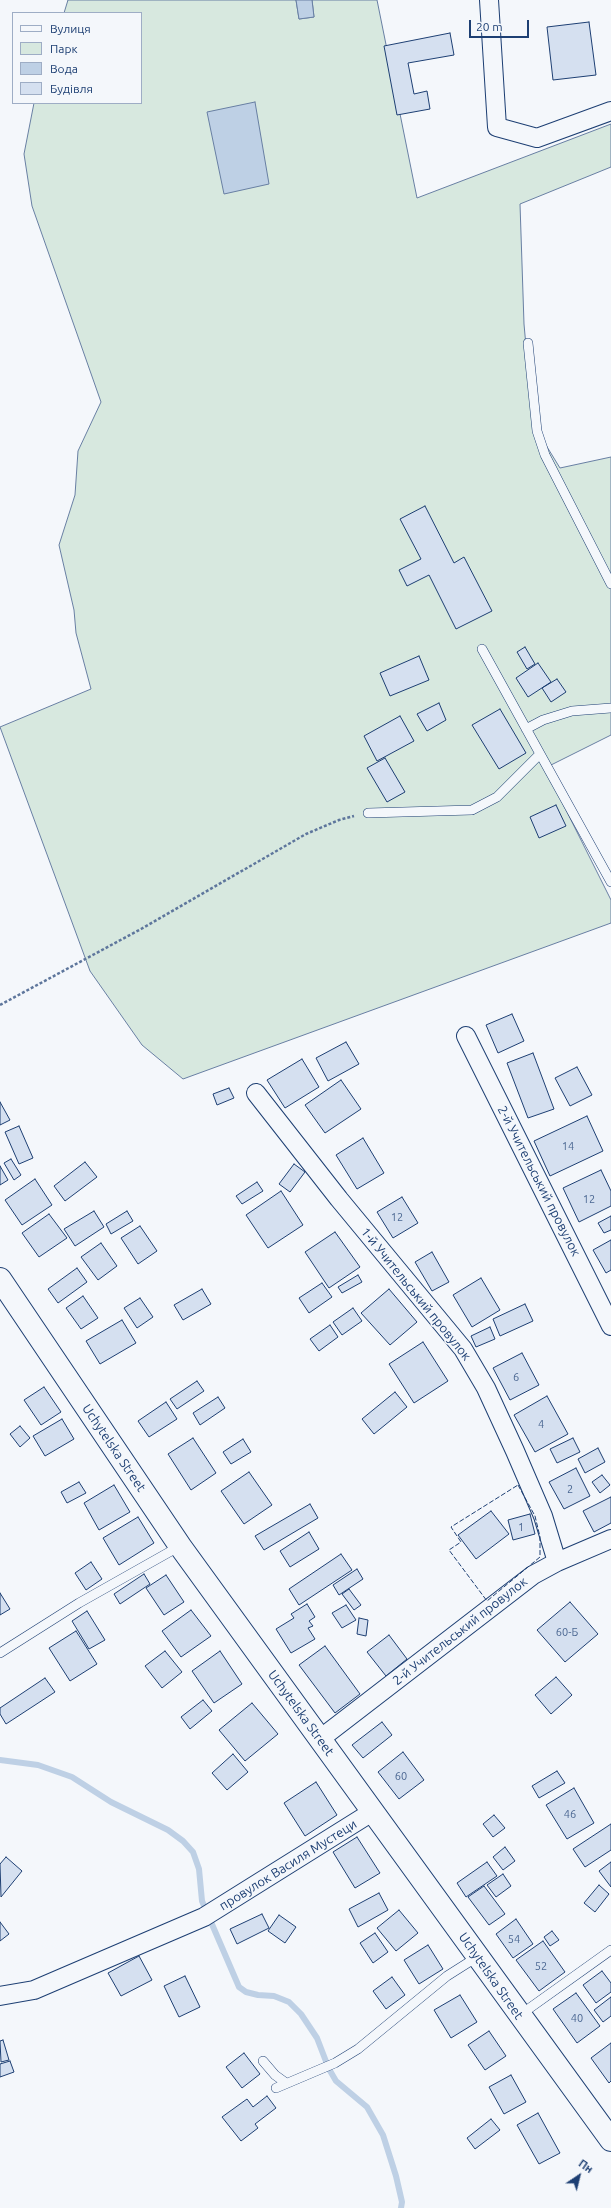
<!DOCTYPE html>
<html>
<head>
<meta charset="utf-8">
<style>
  body { margin:0 }
  #map { position:relative; width:611px; height:2208px; overflow:hidden; background:#f4f7fb; font-family:Ubuntu,sans-serif }
  canvas { display:block }
  .legend { position:absolute; left:12px; top:12px; width:130px; height:92px; box-sizing:border-box; background:#f4f7fb; border:1px solid #9eadc5; margin:0; padding:5px 7px; list-style:none; font-size:12px; color:#1d3f73 }
  .legend li { display:flex; align-items:center; gap:8px; height:20px }
  .legend b { width:20px; border:1px solid #9eadc5 }
  .north { position:absolute; left:559px; top:2156px; width:40px; height:40px; -webkit-text-stroke:3px #f4f7fb; paint-order:stroke; rotate:35deg; font-size:11px; font-weight:700; line-height:16px; text-align:center; color:#1d3f73 }
  .north::after { content:''; display:block; margin:auto; width:14px; height:18px; background:#1d3f73; clip-path:polygon(50% 0,100% 100%,50% 72%,0 100%) }
  .scale { position:absolute; left:469px; top:20px; width:60px; height:18px; box-sizing:border-box; border:2px solid #1d3f73; border-top:0; padding-left:5px; font-size:12px; line-height:14px; white-space:nowrap; color:#1d3f73; -webkit-text-stroke:3px #f4f7fb; paint-order:stroke }
</style>
</head>
<body>
<div id="map">
<canvas width="611" height="2208"></canvas>
<ul class="legend">
<li><b style="height:5px;background:#f4f7fb"></b>Вулиця</li>
<li><b style="height:11px;background:#d7e8df"></b>Парк</li>
<li><b style="height:11px;background:#bed0e5"></b>Вода</li>
<li><b style="height:11px;background:#d5e0f0"></b>Будівля</li>
</ul>
<div class="north">Пн</div>
<div class="scale">20 m</div>
</div>
<script>
const context = document.querySelector('canvas').getContext('2d');
context.lineJoin = 'round';
function fill(path, color) {
  context.fillStyle = color;
  context.fill(path, 'evenodd');
}
function shape(rows) {
  const path = new Path2D();
  for (const r of rows) {
    path.moveTo(r[0], r[1]);
    for (let i = 2; i < r.length; i += 2) path.lineTo(r[i], r[i + 1]);
  }
  return path;
}
function strokePath(path, color, width, dash) {
  context.strokeStyle = color;
  context.lineWidth = width;
  context.lineCap = dash ? 'butt' : 'round';
  context.setLineDash(dash || []);
  context.stroke(path);
}
function drawText(font, color, halo, rows, align = 'center') {
  context.font = font + ' Ubuntu,sans-serif';
  context.lineWidth = 3;
  context.setLineDash([]);
  context.textBaseline = 'middle';
  context.strokeStyle = halo;
  context.fillStyle = color;
  for (const [text, x, y, turn = 0] of rows) {
    context.save();
    context.translate(x, y);
    context.rotate((+turn || 0) * Math.PI / 180);
    context.textAlign = isNaN(turn) ? turn : align;
    if (halo) context.strokeText(text, 0, 0);
    context.fillText(text, 0, 0);
    context.restore();
  }
}
const green = shape([
  [68,0,296,0,299,19,314,17,312,0,377,0,417,198,611,124,611,167,520,204,524,324,533,424,560,468,611,457,611,735,545,768,611,900,611,923,183,1079,142,1045,90,971,0,727,91,689,76,633,74,610,59,545,75,495,78,451,101,402,32,206,24,154,34,103,141,103,141,13,64,13,68,0]
]);
fill(green, '#d7e8df');
strokePath(green, '#687fa3', 1);
const water = shape([
  [296,0,312,0,314,17,299,19,296,0],
  [255,102,269,184,224,194,207,112,255,102]
]);
fill(water, '#bed0e5');
strokePath(water, '#687fa3', 1);
strokePath(shape([
  [0,1760,38,1765,72,1777,111,1802,168,1830,183,1841,193,1852,199,1869,202,1901,239,1987,246,1992,258,1995,274,1996,289,2002,301,2014,317,2038,327,2064],
  [329,2069,336,2081,367,2107,383,2135,396,2176,402,2202,401,2208]
]), '#bed0e5', 6);
const building = shape([
  [589,22,596,75,553,80,547,27,589,22],
  [450,33,454,55,408,63,414,94,427,91,430,109,397,115,384,46,450,33],
  [425,506,454,563,464,557,492,611,456,629,429,575,407,586,399,570,421,559,400,519,425,506],
  [525,647,535,664,527,669,517,652,525,647],
  [419,656,429,680,390,696,380,673,419,656],
  [538,663,551,682,528,697,516,678,538,663],
  [557,679,566,692,551,702,542,688,557,679],
  [439,703,446,720,427,731,417,714,439,703],
  [500,709,526,753,499,769,472,725,500,709],
  [400,716,414,741,377,761,364,736,400,716],
  [385,758,405,792,387,802,367,768,385,758],
  [556,805,566,826,539,838,530,817,556,805],
  [512,1014,524,1041,498,1053,486,1025,512,1014],
  [346,1042,359,1064,328,1081,316,1058,346,1042],
  [533,1053,554,1109,528,1118,507,1063,533,1053],
  [302,1059,319,1087,285,1108,267,1080,302,1059],
  [577,1067,592,1095,570,1106,555,1078,577,1067],
  [341,1080,361,1109,325,1133,305,1105,341,1080],
  [229,1088,234,1098,217,1105,213,1094,229,1088],
  [0,1102,10,1120,0,1125,0,1102],
  [587,1116,603,1151,550,1176,534,1141,587,1116],
  [19,1126,33,1158,19,1164,5,1132,19,1126],
  [363,1138,384,1173,357,1189,336,1155,363,1138],
  [11,1159,21,1175,14,1180,4,1163,11,1159],
  [85,1162,97,1177,65,1201,54,1186,85,1162],
  [294,1164,305,1172,290,1192,279,1184,294,1164],
  [0,1166,8,1180,0,1185,0,1166],
  [601,1170,611,1191,611,1206,579,1222,563,1188,601,1170],
  [35,1179,52,1205,22,1225,5,1200,35,1179],
  [257,1182,263,1191,242,1204,236,1196,257,1182],
  [281,1191,303,1225,268,1248,246,1215,281,1191],
  [402,1197,418,1223,393,1238,377,1212,402,1197],
  [94,1211,104,1227,75,1246,64,1229,94,1211],
  [127,1211,133,1221,111,1234,106,1224,127,1211],
  [49,1214,67,1238,39,1257,22,1233,49,1214],
  [611,1216,611,1230,604,1233,598,1223,611,1216],
  [140,1226,157,1251,138,1264,121,1238,140,1226],
  [335,1232,360,1267,329,1288,305,1252,335,1232],
  [611,1240,611,1270,606,1273,593,1250,611,1240],
  [101,1243,117,1266,98,1280,81,1257,101,1243],
  [432,1252,449,1282,432,1291,415,1262,432,1252],
  [77,1268,87,1282,58,1303,48,1289,77,1268],
  [358,1275,362,1282,342,1293,338,1287,358,1275],
  [481,1278,500,1310,472,1327,453,1295,481,1278],
  [322,1283,332,1297,309,1313,299,1298,322,1283],
  [202,1289,211,1304,183,1320,174,1305,202,1289],
  [389,1289,417,1322,390,1345,361,1313,389,1289],
  [83,1296,98,1318,81,1329,66,1308,83,1296],
  [140,1298,153,1317,137,1328,124,1308,140,1298],
  [525,1304,533,1321,500,1336,493,1319,525,1304],
  [353,1308,362,1321,342,1335,333,1322,353,1308],
  [122,1320,136,1343,100,1364,86,1341,122,1320],
  [330,1325,338,1337,319,1351,310,1339,330,1325],
  [490,1327,495,1339,476,1347,471,1336,490,1327],
  [423,1342,448,1381,414,1403,389,1364,423,1342],
  [522,1353,539,1385,510,1400,493,1368,522,1353],
  [197,1381,204,1391,177,1409,170,1399,197,1381],
  [44,1387,61,1412,41,1425,24,1400,44,1387],
  [395,1392,407,1407,374,1434,362,1419,395,1392],
  [547,1396,568,1434,535,1452,514,1415,547,1396],
  [218,1397,225,1408,200,1425,193,1413,218,1397],
  [166,1402,177,1419,149,1437,138,1421,166,1402],
  [62,1419,74,1439,45,1456,33,1436,62,1419],
  [20,1426,30,1438,20,1447,10,1434,20,1426],
  [193,1438,216,1473,191,1490,168,1454,193,1438],
  [573,1438,580,1452,557,1463,550,1449,573,1438],
  [243,1439,251,1452,231,1464,223,1452,243,1439],
  [598,1448,605,1462,585,1473,578,1459,598,1448],
  [576,1468,590,1496,564,1509,549,1482,576,1468],
  [249,1472,272,1505,244,1524,221,1491,249,1472],
  [602,1475,610,1485,600,1493,592,1482,602,1475],
  [79,1482,86,1493,67,1503,61,1492,79,1482],
  [114,1485,130,1512,99,1530,84,1503,114,1485],
  [611,1497,611,1523,594,1532,583,1511,611,1497],
  [310,1504,318,1518,264,1550,255,1536,310,1504],
  [491,1511,509,1534,476,1559,458,1535,491,1511],
  [530,1514,535,1534,513,1540,508,1520,530,1514],
  [138,1517,154,1543,119,1565,103,1538,138,1517],
  [309,1532,319,1549,290,1567,280,1551,309,1532],
  [341,1554,352,1570,299,1605,289,1589,341,1554],
  [91,1562,102,1579,86,1590,75,1573,91,1562],
  [357,1569,363,1579,339,1595,333,1585,357,1569],
  [144,1574,150,1584,120,1604,114,1594,144,1574],
  [166,1575,184,1602,164,1615,146,1588,166,1575],
  [349,1589,361,1605,354,1610,342,1594,349,1589],
  [0,1593,10,1609,0,1615,0,1593],
  [570,1602,598,1634,565,1662,537,1630,570,1602],
  [307,1604,315,1617,309,1621,313,1626,308,1628,315,1639,291,1653,276,1629,294,1618,291,1614,307,1604],
  [346,1605,356,1620,342,1628,332,1613,346,1605],
  [191,1610,211,1636,181,1657,162,1631,191,1610],
  [87,1611,105,1640,89,1649,72,1621,87,1611],
  [359,1618,368,1620,366,1636,357,1634,359,1618],
  [76,1631,97,1664,70,1681,49,1648,76,1631],
  [389,1635,407,1659,386,1676,367,1652,389,1635],
  [325,1646,360,1694,335,1713,299,1665,325,1646],
  [165,1651,182,1672,162,1688,145,1666,165,1651],
  [220,1651,242,1684,214,1703,192,1671,220,1651],
  [556,1677,572,1695,551,1714,535,1695,556,1677],
  [45,1678,55,1692,6,1724,0,1714,0,1708,45,1678],
  [203,1700,212,1711,190,1729,181,1717,203,1700],
  [252,1703,278,1734,245,1761,219,1730,252,1703],
  [382,1722,392,1735,363,1758,352,1745,382,1722],
  [403,1752,424,1780,399,1799,378,1772,403,1752],
  [233,1754,248,1772,227,1790,212,1773,233,1754],
  [557,1771,565,1783,539,1798,532,1786,557,1771],
  [316,1782,337,1815,305,1836,284,1803,316,1782],
  [574,1788,594,1823,567,1839,546,1805,574,1788],
  [494,1815,505,1828,493,1837,483,1824,494,1815],
  [611,1824,611,1850,585,1867,573,1849,611,1824],
  [357,1837,380,1873,355,1888,333,1852,357,1837],
  [505,1847,515,1861,503,1870,493,1857,505,1847],
  [6,1857,22,1871,1,1897,0,1864,6,1857],
  [487,1862,497,1876,466,1897,457,1883,487,1862],
  [611,1862,611,1887,599,1871,611,1862],
  [503,1874,511,1886,496,1897,487,1885,503,1874],
  [599,1885,609,1894,595,1912,584,1903,599,1885],
  [484,1886,505,1914,489,1925,468,1897,484,1886],
  [379,1893,388,1910,358,1927,349,1909,379,1893],
  [399,1910,418,1933,396,1951,377,1928,399,1910],
  [262,1914,269,1928,237,1944,230,1929,262,1914],
  [279,1915,296,1927,285,1943,268,1931,279,1915],
  [516,1919,533,1944,513,1958,496,1934,516,1919],
  [0,1922,9,1934,0,1941,0,1922],
  [552,1931,559,1940,550,1946,544,1937,552,1931],
  [375,1933,388,1952,373,1963,360,1943,375,1933],
  [543,1941,565,1972,539,1991,516,1960,543,1941],
  [428,1945,443,1969,419,1984,404,1960,428,1945],
  [139,1956,152,1980,121,1996,108,1973,139,1956],
  [602,1971,611,1983,611,1992,596,2003,583,1985,602,1971],
  [185,1976,200,2007,179,2017,164,1986,185,1976],
  [392,1977,405,1995,386,2009,373,1991,392,1977],
  [576,1993,600,2026,577,2043,553,2009,576,1993],
  [460,1995,477,2022,451,2038,434,2010,460,1995],
  [611,1997,611,2016,603,2022,594,2010,611,1997],
  [489,2031,506,2056,485,2070,468,2045,489,2031],
  [3,2040,9,2060,1,2062,0,2041,3,2040],
  [611,2043,611,2081,609,2083,591,2058,611,2043],
  [244,2053,260,2074,242,2088,226,2067,244,2053],
  [10,2061,14,2072,0,2077,0,2064,10,2061],
  [511,2075,526,2102,504,2114,489,2087,511,2075],
  [267,2096,276,2108,255,2124,258,2128,241,2141,222,2117,247,2099,253,2107,267,2096],
  [538,2113,560,2153,539,2164,517,2125,538,2113],
  [491,2119,500,2130,475,2149,467,2138,491,2119]
]);
fill(building, '#d5e0f0');
strokePath(building, '#1d3f73', 1);
const service = shape([
  [528,343,537,431,545,455,611,584],
  [482,649,611,882],
  [526,729,543,720,572,711,611,708],
  [368,813,472,810,497,797,540,754],
  [0,1653,79,1603,180,1546],
  [520,2015,611,1950],
  [263,2061,275,2075,286,2083],
  [276,2088,335,2063,358,2049,447,1976,477,1957]
]);
const minor = shape([
  [489,0,497,127,537,138,611,111],
  [466,1036,611,1326],
  [256,1093,339,1199,463,1349,486,1388,515,1451,543,1516,557,1562],
  [320,1739,533,1575,557,1562,611,1539],
  [0,1996,34,1990,204,1917,372,1812]
]);
const secondary = shape([
  [0,1279,180,1546,611,2140]
]);
strokePath(service, '#1d3f73', 10);
strokePath(minor, '#1d3f73', 20);
strokePath(secondary, '#1d3f73', 24);
strokePath(shape([
  [0,1005,141,929,306,834,339,820,354,816]
]), '#5e769c', 2.5, [3, 2]);
strokePath(service, '#f4f7fb', 9);
strokePath(minor, '#f4f7fb', 18);
strokePath(secondary, '#f4f7fb', 22);
strokePath(shape([
  [518,1485,535,1516,540,1537,540,1557,487,1601,449,1550,461,1542,451,1527,518,1485]
]), '#1d3f73', 1, [5, 2]);
drawText('11px', '#4b6792', null, [
  ["14",568,1146],
  ["12",589,1199],
  ["12",397,1217],
  ["6",516,1377],
  ["4",541,1424],
  ["2",570,1489],
  ["1",521,1527],
  ["60-Б",567,1632],
  ["60",401,1776],
  ["46",570,1814],
  ["54",514,1939],
  ["52",541,1966],
  ["40",577,2018]
]);
drawText('13px', '#1d3f73', '#f4f7fb', [
  ["2-й Учительський провулок",539,1181,63],
  ["1-й Учительський провулок",416,1294,51],
  ["Uchytelska Street",114,1448,56],
  ["2-й Учительський провулок",460,1631,-38],
  ["Uchytelska Street",301,1713,54],
  ["провулок Василя Мустеци",288,1865,-32],
  ["Uchytelska Street",491,1976,55]
]);
</script>
</body>
</html>
